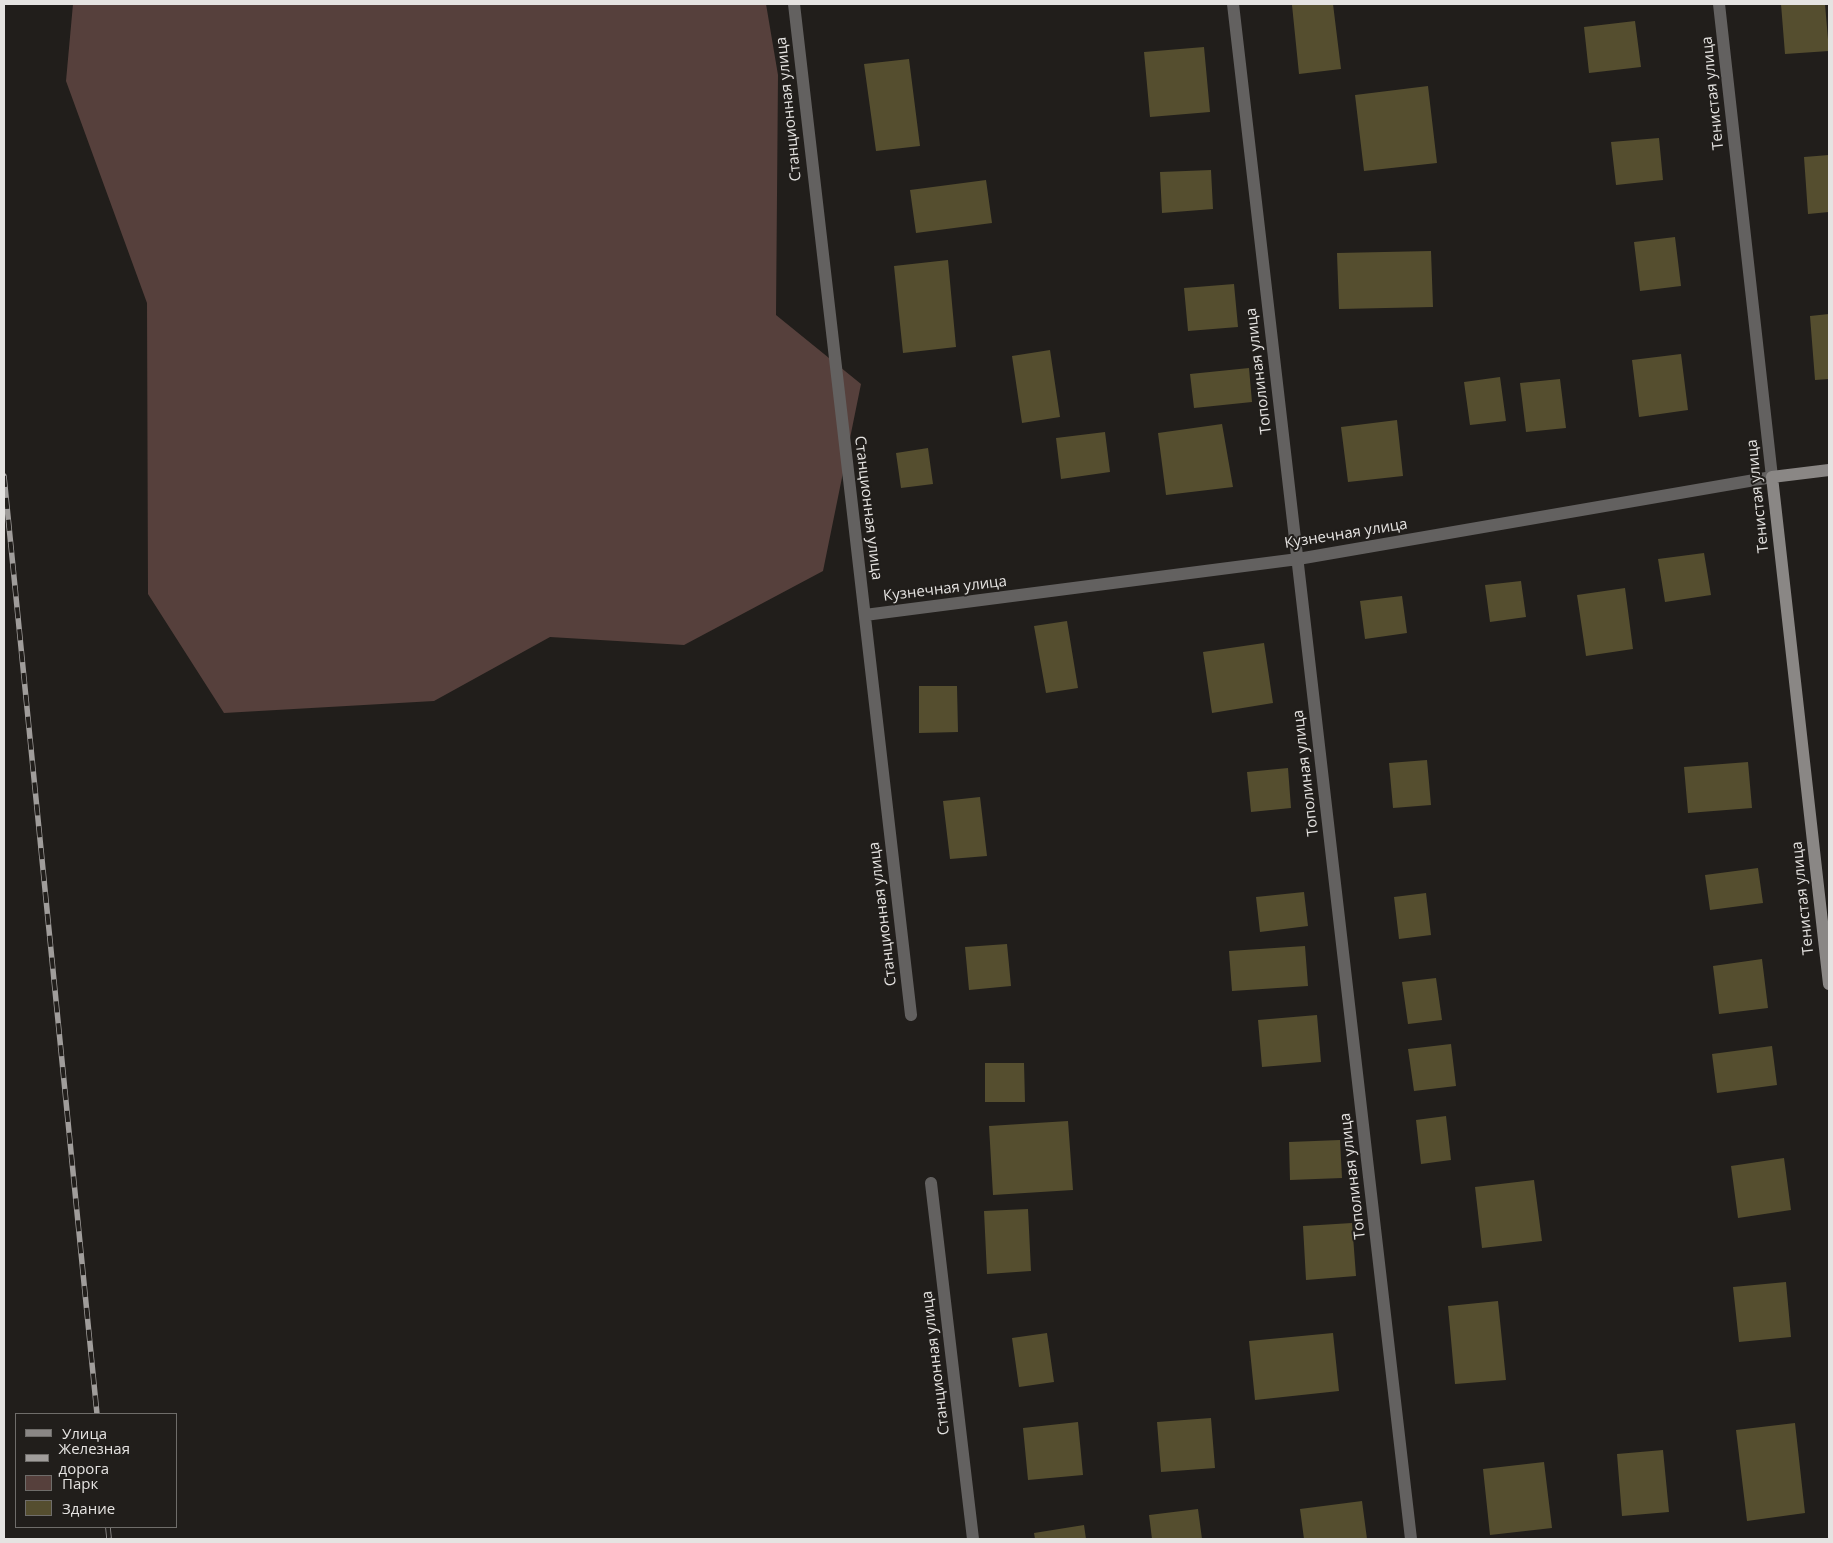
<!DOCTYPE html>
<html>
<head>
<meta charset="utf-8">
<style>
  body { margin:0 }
  #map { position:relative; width:1833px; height:1543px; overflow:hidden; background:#211e1b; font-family:"Open Sans",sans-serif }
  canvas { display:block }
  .frame { position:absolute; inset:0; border:5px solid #e5e3e1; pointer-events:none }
  .legend { position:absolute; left:15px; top:1413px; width:162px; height:115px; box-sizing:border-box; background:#211e1b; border:1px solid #6f6d6a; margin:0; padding:6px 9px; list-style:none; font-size:15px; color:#e5e3e1 }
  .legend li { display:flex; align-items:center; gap:10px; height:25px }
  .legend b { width:25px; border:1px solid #6f6d6a }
</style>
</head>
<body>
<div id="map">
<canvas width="1833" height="1543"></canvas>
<div class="frame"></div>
<ul class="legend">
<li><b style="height:6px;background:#8a8785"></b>Улица</li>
<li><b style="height:6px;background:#a09d9b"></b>Железная дорога</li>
<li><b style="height:14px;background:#56403c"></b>Парк</li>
<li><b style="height:14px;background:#554e2f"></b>Здание</li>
</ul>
</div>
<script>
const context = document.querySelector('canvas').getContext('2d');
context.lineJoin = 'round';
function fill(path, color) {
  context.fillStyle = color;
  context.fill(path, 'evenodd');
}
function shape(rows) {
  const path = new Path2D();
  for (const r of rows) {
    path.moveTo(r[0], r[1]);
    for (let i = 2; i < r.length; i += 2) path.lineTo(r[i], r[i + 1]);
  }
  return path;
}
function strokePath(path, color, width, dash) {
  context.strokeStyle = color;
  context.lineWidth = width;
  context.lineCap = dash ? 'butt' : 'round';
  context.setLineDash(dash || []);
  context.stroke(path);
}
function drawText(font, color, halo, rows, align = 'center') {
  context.font = font + ' "Open Sans",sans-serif';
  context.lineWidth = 4;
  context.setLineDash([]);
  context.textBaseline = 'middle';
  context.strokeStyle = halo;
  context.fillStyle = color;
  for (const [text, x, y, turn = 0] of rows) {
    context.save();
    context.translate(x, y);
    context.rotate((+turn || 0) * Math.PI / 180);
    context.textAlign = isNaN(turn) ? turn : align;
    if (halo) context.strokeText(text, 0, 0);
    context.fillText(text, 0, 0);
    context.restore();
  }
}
fill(shape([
  [73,4,766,4,778,75,776,315,861,384,823,571,684,645,550,637,434,701,224,713,148,594,147,303,66,81]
]), '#56403c');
fill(shape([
  [1306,4,1333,4,1341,69,1299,74,1292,5],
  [1781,4,1825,4,1829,51,1785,54],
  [1635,21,1641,67,1589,73,1584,27],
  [1204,47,1210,112,1150,117,1144,52],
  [909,59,920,146,876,151,864,64],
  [1428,86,1437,163,1364,171,1355,95],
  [1659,138,1663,180,1616,185,1611,142],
  [1829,155,1829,212,1808,214,1804,157],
  [1211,170,1213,209,1162,213,1160,172],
  [986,180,992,223,916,233,910,190],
  [1675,237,1681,286,1640,291,1634,242],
  [1431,251,1433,307,1339,309,1337,253],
  [948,260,956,347,903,353,894,266],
  [1234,284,1238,327,1188,331,1184,288],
  [1829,314,1829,379,1815,380,1810,316],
  [1050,350,1060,417,1022,423,1012,356],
  [1681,354,1688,410,1639,417,1632,360],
  [1249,368,1252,402,1194,408,1190,374],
  [1500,377,1506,421,1470,425,1464,382],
  [1560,379,1566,428,1526,432,1520,383],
  [1397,420,1403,476,1348,482,1341,427],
  [1222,424,1233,487,1166,495,1158,433],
  [1105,432,1110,472,1061,479,1056,438],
  [928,448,933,484,901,488,896,453],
  [1704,553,1711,595,1665,602,1658,559],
  [1521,581,1526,617,1490,622,1485,585],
  [1625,588,1633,649,1586,656,1577,595],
  [1402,596,1407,633,1365,639,1360,601],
  [1067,621,1078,688,1046,693,1034,626],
  [1264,643,1273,703,1212,713,1203,652],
  [919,686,957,686,958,732,919,733],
  [1427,760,1431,805,1393,808,1389,763],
  [1748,762,1752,808,1688,813,1684,767],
  [1288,768,1291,808,1251,812,1247,772],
  [980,797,987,856,950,859,943,801],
  [1758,868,1763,903,1710,910,1705,875],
  [1304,892,1308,926,1260,932,1256,897],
  [1426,893,1431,935,1399,939,1394,897],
  [1007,944,1011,986,969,990,965,947],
  [1305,946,1308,986,1232,991,1229,951],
  [1762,959,1768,1008,1719,1014,1713,966],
  [1436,978,1442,1020,1408,1024,1402,982],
  [1317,1015,1321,1062,1262,1067,1258,1020],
  [1451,1044,1456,1086,1414,1091,1408,1049],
  [1772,1046,1777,1085,1717,1093,1712,1054],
  [985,1063,1024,1063,1025,1102,985,1102],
  [1446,1116,1451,1160,1421,1164,1416,1120],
  [1068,1121,1073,1190,993,1195,989,1126],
  [1340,1140,1342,1178,1290,1180,1289,1142],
  [1784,1158,1791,1210,1738,1218,1731,1166],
  [1534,1180,1542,1241,1482,1248,1475,1187],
  [1028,1209,1031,1271,987,1274,984,1211],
  [1352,1223,1356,1276,1306,1280,1303,1226],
  [1786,1282,1791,1337,1739,1342,1733,1287],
  [1498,1301,1506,1380,1455,1384,1448,1306],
  [1047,1333,1054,1382,1019,1387,1012,1338],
  [1333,1333,1339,1391,1255,1400,1249,1341],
  [1211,1418,1215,1468,1161,1472,1157,1422],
  [1078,1422,1083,1475,1028,1480,1023,1428],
  [1795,1423,1805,1513,1747,1521,1736,1430],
  [1663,1450,1669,1512,1622,1516,1617,1454],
  [1544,1462,1552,1528,1490,1535,1483,1469],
  [1362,1501,1367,1539,1304,1539,1300,1509],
  [1198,1509,1202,1539,1152,1539,1149,1515],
  [1084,1525,1086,1539,1035,1539,1034,1533]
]), '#554e2f');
strokePath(shape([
  [794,4,911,1015],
  [1233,4,1411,1539],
  [865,615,1298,559,1772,477,1719,4],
  [931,1183,973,1539]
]), '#636160', 12);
strokePath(shape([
  [1829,470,1772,477,1829,984]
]), '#8a8785', 12);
const rail = shape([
  [4,476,97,1414],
  [108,1527,109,1539]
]);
strokePath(rail, '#a09d9b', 5.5);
strokePath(rail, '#211e1b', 4, [11]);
drawText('15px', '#e5e3e1', '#211e1b', [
  ["Тенистая улица",1713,93,-96],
  ["Станционная улица",789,109,-96],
  ["Тополиная улица",1259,371,-97],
  ["Тенистая улица",1758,496,-96],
  ["Станционная улица",868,508,83],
  ["Кузнечная улица",1346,534,-9],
  ["Кузнечная улица",945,589,-7],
  ["Тополиная улица",1306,773,-97],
  ["Тенистая улица",1803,898,-96],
  ["Станционная улица",883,914,-97],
  ["Тополиная улица",1353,1176,-97],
  ["Станционная улица",936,1363,-97]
]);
</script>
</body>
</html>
